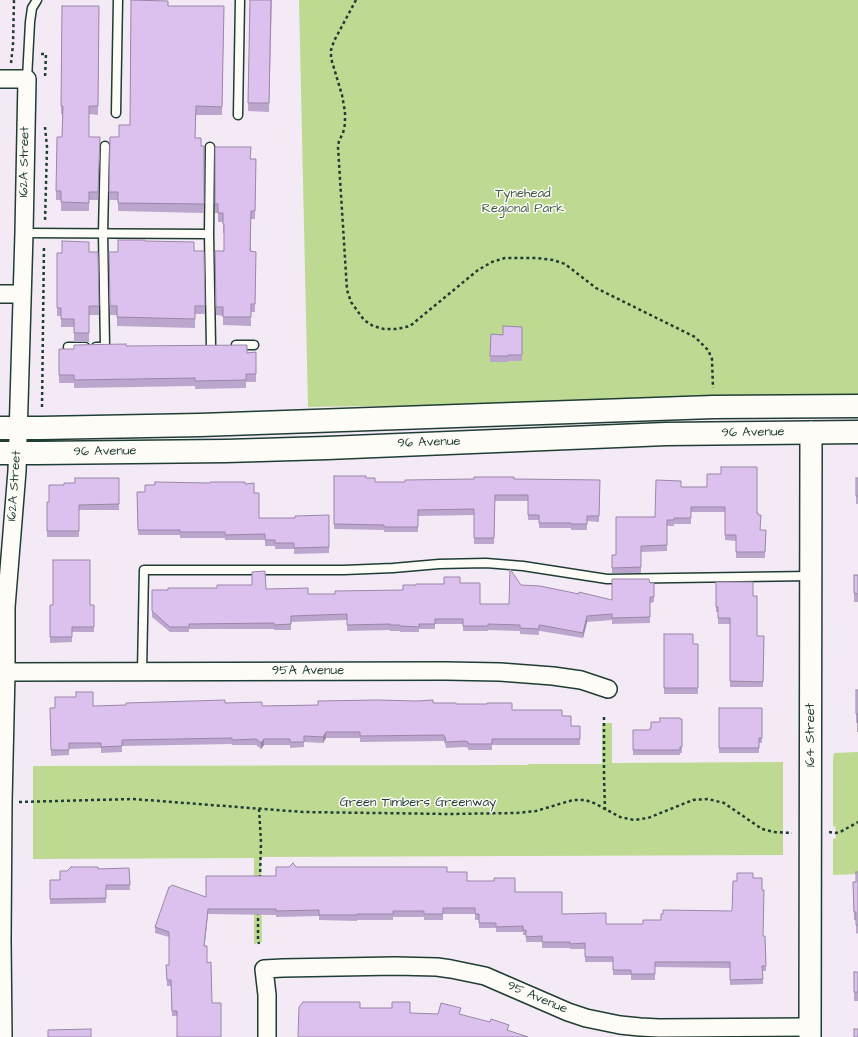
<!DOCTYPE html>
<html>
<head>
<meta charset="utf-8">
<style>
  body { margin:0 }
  canvas { display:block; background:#f3eaf5 }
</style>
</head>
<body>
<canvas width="858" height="1037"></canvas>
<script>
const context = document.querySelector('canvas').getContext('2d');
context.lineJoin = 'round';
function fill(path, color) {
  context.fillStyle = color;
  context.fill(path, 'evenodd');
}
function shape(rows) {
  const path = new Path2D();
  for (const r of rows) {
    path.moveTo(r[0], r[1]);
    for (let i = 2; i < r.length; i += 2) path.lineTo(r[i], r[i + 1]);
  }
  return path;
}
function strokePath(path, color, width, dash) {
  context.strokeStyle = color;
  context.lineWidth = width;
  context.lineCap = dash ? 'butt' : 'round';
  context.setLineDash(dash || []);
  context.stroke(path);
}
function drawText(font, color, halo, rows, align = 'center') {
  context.font = font + ' "Architects Daughter",sans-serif';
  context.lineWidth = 3;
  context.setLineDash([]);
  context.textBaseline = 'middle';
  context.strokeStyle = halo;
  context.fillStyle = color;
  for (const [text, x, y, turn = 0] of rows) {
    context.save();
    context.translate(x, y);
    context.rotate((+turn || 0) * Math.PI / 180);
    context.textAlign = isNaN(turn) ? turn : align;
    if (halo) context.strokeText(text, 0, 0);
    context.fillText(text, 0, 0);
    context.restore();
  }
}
fill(shape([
  [299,0,858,0,858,399,308,407],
  [602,723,612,723,612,763,783,762,783,855,261,857,262,942,254,944,254,858,33,859,33,766,528,765,529,764,602,764],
  [858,752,858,874,833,875,833,839,836,838,836,833,835,826,833,827,833,758,834,753]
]), '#beda92');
const service = shape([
  [27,79,30,22,32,8,37,0],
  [116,113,118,0],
  [238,115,240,0],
  [210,147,209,234,211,346],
  [24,233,209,234],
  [236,345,254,345],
  [68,347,85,347],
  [96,347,105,347,103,233,105,146],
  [142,672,144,570,344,570,393,568,439,564,486,563,523,566,607,579,810,576]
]);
const minor = shape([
  [0,79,27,79,24,233,17,471,6,607,6,672,3,802,2,940,3,1037],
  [0,294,22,294],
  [6,672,445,671,500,672,553,676,581,680,608,689],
  [267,1037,267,995,264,969,283,968,395,966,437,967,451,969,485,976,568,1012,586,1018,620,1025,640,1027,659,1028,810,1027]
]);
const tertiary = shape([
  [810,1037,811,432]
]);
const secondary = shape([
  [0,428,41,428,200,425,713,407,858,406],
  [0,453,38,453,226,451,327,448,666,434,858,432]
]);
strokePath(service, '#1f3d34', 11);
strokePath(minor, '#1f3d34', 20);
strokePath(tertiary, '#1f3d34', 24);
strokePath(secondary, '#1f3d34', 25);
strokePath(shape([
  [356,0,334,41,331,50,331,58,342,95,345,112,345,124,343,133,339,141,338,147,347,290,351,302,364,320,373,326,384,329,397,329,410,326,478,270,492,262,505,258,537,258,553,260,565,264,596,288,695,337,708,350,712,359,713,388],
  [41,54,46,54,45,78],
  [11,63,13,45,14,0],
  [45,127,47,147,45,222],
  [42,407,44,245],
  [604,717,604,775,605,810],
  [19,802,133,799,303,812,448,814,517,813,536,811,573,800,585,800,594,803,620,817,634,820,648,818,693,800,708,799,724,803,762,829,774,832,792,833],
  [259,809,261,842,260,877],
  [829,832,836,833,842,831,858,822],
  [258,912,258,940,259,944]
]), '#1f3d34', 2.5, [3, 3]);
strokePath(service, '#fdfcf7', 8);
strokePath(minor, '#fdfcf7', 17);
strokePath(tertiary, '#fdfcf7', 21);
strokePath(secondary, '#fdfcf7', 22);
fill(shape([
  [250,0,272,0,269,112,248,111],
  [99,6,98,115,89,114,89,137,100,137,98,200,89,200,89,211,61,211,61,200,56,200,56,191,62,137,62,114,61,114,61,106],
  [168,6,224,6,222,115,196,115,195,138,201,146,204,146,204,213,118,211,118,200,109,200,110,137,119,137,130,125],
  [215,147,251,159,256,159,255,219,251,219,251,251,256,252,255,312,251,312,251,326,223,325,223,316,216,315,215,251,224,251,224,233,223,233,223,222,218,222,218,213,215,213],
  [145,241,194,251,204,251,205,314,195,314,195,328,117,326,117,315,110,315,109,252,118,252],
  [89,252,98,252,99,315,89,315,89,342,74,342,74,327,61,327,61,316,57,316,57,308],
  [522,327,522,361,508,361,508,362,490,362,491,334,503,335],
  [126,346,247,353,256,352,256,382,246,382,246,388,195,389,195,386,74,388,74,383,59,383,59,349,74,349],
  [334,476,366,478,375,482,405,482,514,479,600,480,599,522,587,521,587,530,571,530,571,528,539,528,539,520,528,520,528,501,495,501,494,544,474,544,474,515,418,516,418,532,384,532,384,530,334,529],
  [119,478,119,510,79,510,79,537,47,537,47,502,49,502,64,485,75,483],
  [856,478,858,478,858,504,856,504],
  [210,483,245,484,254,493,259,518,295,518,329,515,329,553,294,554,294,549,275,549,275,546,265,546,265,540,225,540,225,538,180,538,180,535,138,535,137,492,145,492,155,485],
  [681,487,757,513,760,530,766,530,765,558,736,558,736,541,725,540,725,512,691,512,691,524,674,524,674,526,667,526,667,551,641,552,641,573,612,573,612,555,616,555,655,517],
  [854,575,858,575,858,602,854,602],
  [716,582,753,596,757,636,764,636,763,687,730,687,730,624,718,624,718,612,716,612],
  [460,583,480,604,509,604,521,585,579,594,612,600,650,583,654,583,654,602,650,603,650,623,612,624,612,620,587,622,583,638,540,631,539,631,539,635,520,634,520,631,488,630,488,631,463,631,463,624,435,624,435,629,419,629,419,632,400,632,400,631,390,631,390,630,347,631,347,620,291,622,291,630,274,630,274,629,189,629,189,632,170,632,152,617,152,590,266,589,308,594,335,594,403,590,416,585],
  [50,605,94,605,94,632,72,632,72,642,50,643],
  [664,634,693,644,698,644,698,694,664,694],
  [856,690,858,690,858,740,858,723,856,723],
  [225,703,262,706,433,703,456,704,512,710,562,716,571,726,580,726,580,745,492,745,492,750,468,750,468,748,465,747,446,748,445,743,444,743,444,741,360,742,360,738,326,738,323,743,304,742,304,747,290,748,290,745,264,745,261,749,256,745,232,745,232,744,122,746,122,752,101,753,101,748,69,749,69,755,51,756,50,708],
  [719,708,762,708,762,743,759,743,759,753,719,753],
  [680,719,682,719,682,753,680,753,680,755,633,755,633,730,650,730,660,722],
  [296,867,447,872,467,881,515,892,562,914,606,924,643,924,661,920,732,911,737,881,753,878,762,890,763,936,765,936,766,971,763,971,763,984,730,985,730,968,655,967,655,980,631,980,631,975,613,975,613,962,585,962,585,949,570,949,570,948,542,948,542,942,526,942,526,935,523,935,523,932,496,932,496,928,479,928,479,920,475,920,475,914,443,914,443,920,424,920,424,917,393,917,393,920,357,920,357,921,319,920,319,916,276,917,276,915,208,914,177,1016,172,1016,171,986,167,986,166,965,169,965,169,937,155,933,155,927,206,897,276,876],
  [129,868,130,890,106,890,106,903,50,904,50,880,60,880,67,871,98,869],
  [856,872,858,872,858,933,856,934,856,920,854,920,853,882,856,882],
  [854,972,858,972,858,1001,854,1001]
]), '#bda6ce');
fill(shape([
  [587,616,587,622,583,638,583,633],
  [326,732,326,738,323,743,323,737],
  [264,739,264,745,261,749,261,743],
  [208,909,208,914,204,952,204,946]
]), '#9a87a7');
const building = shape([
  [131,0,168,1,168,6,224,6,222,107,196,106,195,138,201,138,201,146,204,146,204,204,118,203,118,192,109,192,110,137,119,137,119,125,130,125,131,0],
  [250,0,271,0,269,103,248,103,250,0],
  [62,6,99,6,98,106,89,106,89,137,100,137,98,192,89,192,89,203,61,202,61,191,56,191,57,137,62,137,63,106,61,106,62,6],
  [215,147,251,147,250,159,256,159,255,211,251,211,250,251,256,252,255,304,251,304,251,317,223,317,223,307,216,307,215,251,224,251,224,224,223,224,223,213,218,213,218,204,215,204,215,147],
  [118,240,145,240,145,241,194,242,194,251,204,251,205,306,195,306,195,319,117,317,117,306,110,306,109,252,118,252,118,240],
  [62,241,89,242,89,252,98,252,99,306,89,306,89,333,74,333,74,319,61,319,61,308,57,308,57,253,62,253,62,241],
  [503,326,522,327,522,355,508,355,508,356,490,356,491,334,503,335,503,326],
  [126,344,126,346,247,345,247,353,256,352,256,374,246,374,246,380,195,381,195,378,74,380,74,375,59,375,59,349,74,349,74,345,126,344],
  [721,467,757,467,757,513,758,513,758,515,761,515,760,530,766,530,765,552,736,552,736,535,725,535,725,507,691,507,691,518,674,518,674,520,667,520,667,545,641,546,641,567,612,568,612,555,616,555,616,517,655,517,656,480,681,481,681,487,707,487,707,474,721,474,721,467],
  [334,476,366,476,366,478,375,478,375,482,405,482,405,480,474,479,474,477,514,477,514,479,600,480,599,516,587,516,587,524,571,524,571,523,539,523,539,515,528,515,528,495,495,495,494,538,474,538,474,509,418,510,418,527,384,527,384,525,334,524,334,476],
  [75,478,119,478,119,504,79,505,79,531,47,531,47,502,49,502,49,485,64,485,64,483,75,483,75,478],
  [856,478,858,478,858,496,856,496,856,478],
  [155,482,210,483,210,482,245,482,245,484,254,483,254,493,259,493,259,518,295,518,295,516,329,515,329,547,294,548,294,543,275,543,275,540,265,540,265,534,225,535,225,532,180,532,180,530,138,530,137,492,145,492,145,485,155,485,155,482],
  [53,560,90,560,90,605,94,605,94,627,72,627,72,637,50,637,50,605,53,605,53,560],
  [510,569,521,585,540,586,579,594,579,592,612,600,612,579,649,579,650,583,654,583,654,597,650,597,650,617,612,618,612,614,587,616,583,633,540,625,539,625,539,629,520,628,520,625,488,624,488,626,463,626,463,619,435,619,435,624,419,624,419,627,400,626,400,625,390,625,390,624,347,625,347,614,291,616,291,624,274,625,274,623,189,624,189,627,170,627,152,611,152,590,168,590,168,588,217,588,217,585,252,585,252,572,265,571,266,589,308,588,308,594,335,594,335,591,403,590,403,585,416,585,416,584,444,584,444,577,460,577,460,583,480,583,480,604,509,604,510,569],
  [854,575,858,575,858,594,854,593,854,575],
  [716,582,753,582,753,596,757,596,757,636,764,636,763,682,730,681,730,618,718,618,718,607,716,607,716,582],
  [664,634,693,634,693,644,698,644,698,688,664,688,664,634],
  [856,690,858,690,858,732,858,714,856,714,856,690],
  [76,692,93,692,93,706,126,705,126,703,225,700,225,703,262,702,262,706,318,705,318,701,377,700,417,701,433,700,433,703,456,703,456,704,487,704,487,703,512,703,512,710,562,710,562,716,571,716,571,726,580,726,580,739,492,739,492,744,468,744,468,742,465,741,446,742,445,737,444,737,444,735,360,736,360,732,326,732,323,737,304,736,304,742,290,742,290,739,264,739,261,743,256,739,232,740,232,738,122,740,122,746,101,747,101,743,69,743,69,750,51,750,50,708,55,708,55,697,76,697,76,692],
  [719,708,762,708,762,738,759,738,759,748,719,748,719,708],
  [660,718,680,718,680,719,682,719,682,747,680,747,680,750,633,750,633,730,650,730,650,728,651,728,651,722,660,722,660,718],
  [293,863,296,867,447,867,447,872,467,872,467,881,494,881,494,878,515,878,515,892,562,892,562,914,606,913,606,924,643,924,643,920,661,920,661,914,663,914,663,910,732,911,733,881,737,881,737,873,753,873,753,878,762,878,762,890,764,890,763,936,765,936,766,966,762,966,763,979,730,980,730,962,655,962,655,974,631,974,631,970,613,970,613,957,585,957,585,943,570,944,570,942,542,942,542,936,526,937,526,930,523,930,523,926,496,927,496,923,479,923,479,914,475,914,475,908,443,908,443,914,424,914,424,911,393,911,393,914,357,914,357,915,319,915,319,910,276,911,276,909,208,909,204,946,207,946,207,963,211,962,212,1003,221,1003,221,1037,177,1037,177,1011,172,1011,171,980,167,980,166,965,169,965,169,932,155,927,169,887,170,887,172,885,206,897,206,876,276,876,276,867,289,867,293,863],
  [71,867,98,867,98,869,129,868,130,885,106,885,106,898,50,899,50,880,60,880,60,871,67,871,71,867],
  [856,872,858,872,858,925,856,925,856,912,854,912,853,882,856,882,856,872],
  [854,972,858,972,858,992,854,992,854,972],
  [303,1002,360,1002,360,1008,392,1008,392,1002,410,1002,410,1013,438,1014,441,1003,461,1008,459,1014,490,1022,491,1019,509,1025,507,1030,528,1037,298,1037,299,1007,303,1002],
  [91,1029,91,1037,48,1037,48,1030,91,1029],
  [854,1029,858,1029,858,1037,854,1037,854,1029]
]);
fill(building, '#dcc1ef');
strokePath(building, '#9a87a7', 1);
drawText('13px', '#1f3d34', '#fdfcf7', [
  ["162A Street",25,162,-89],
  ["96 Avenue",753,433,-1],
  ["96 Avenue",429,443,-2],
  ["96 Avenue",105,452,-1],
  ["162A Street",15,486,-86],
  ["95A Avenue",308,671],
  ["164 Street",811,735,-90],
  ["Green Timbers Greenway",418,803],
  ["95 Avenue",537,998,23]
]);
drawText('13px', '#3f5c47', '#fdfcf7', [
  ["Tynehead",523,194],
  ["Regional Park",523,209]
]);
</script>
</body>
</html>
